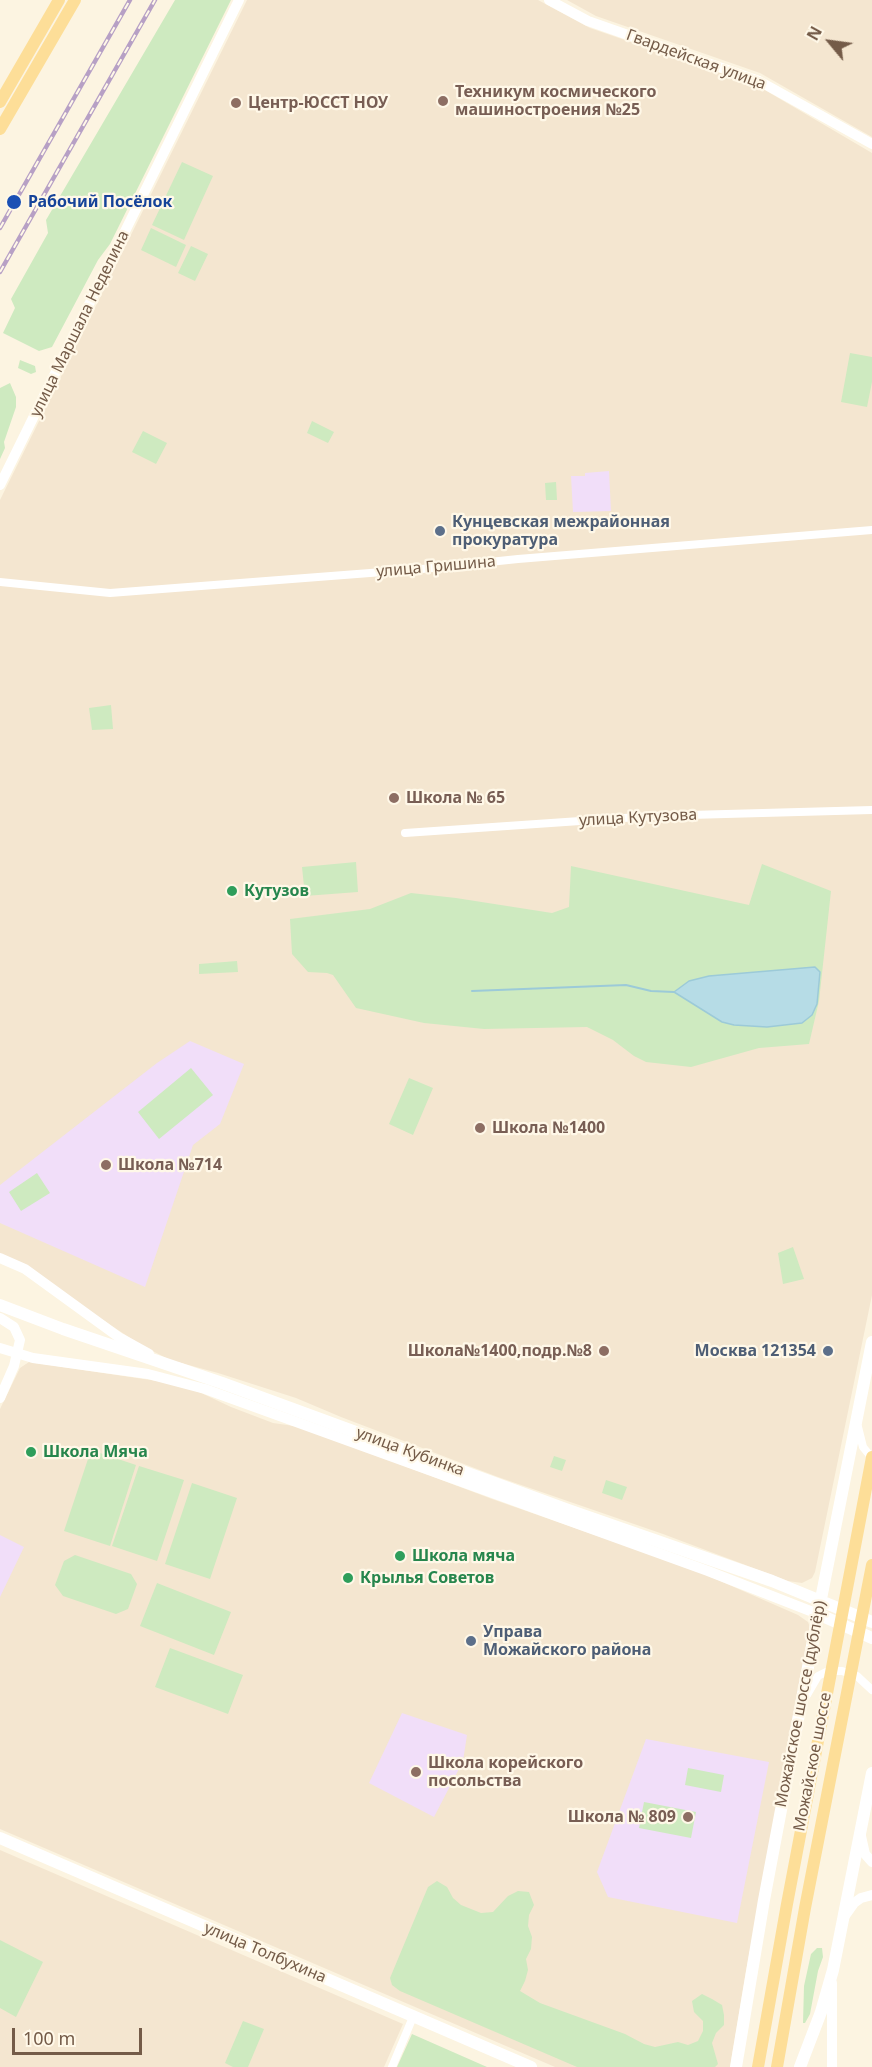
<!DOCTYPE html>
<html>
<head>
<meta charset="utf-8">
<style>
  body { margin:0 }
  #map { position:relative; width:872px; height:2067px; overflow:hidden; background:#fcf4e1; font-family:"Noto Sans",sans-serif }
  canvas { display:block }
  .north { position:absolute; left:800px; top:12px; width:60px; height:60px; -webkit-text-stroke:4px #fff8e8; paint-order:stroke; rotate:299deg; font-size:16px; font-weight:700; line-height:24px; text-align:center; color:#745b48 }
  .north::after { content:''; display:block; margin:auto; width:21px; height:27px; background:#745b48; clip-path:polygon(50% 0,100% 100%,50% 72%,0 100%) }
  .scale { position:absolute; left:12px; top:2028px; width:130px; height:27px; box-sizing:border-box; border:3px solid #745b48; border-top:0; padding-left:8px; font-size:18px; line-height:21px; white-space:nowrap; color:#745b48; -webkit-text-stroke:4px #fff8e8; paint-order:stroke }
</style>
</head>
<body>
<div id="map">
<canvas width="872" height="2067"></canvas>
<div class="north">N</div>
<div class="scale">100 m</div>
</div>
<script>
const context = document.querySelector('canvas').getContext('2d');
context.lineJoin = 'round';
function fill(path, color) {
  context.fillStyle = color;
  context.fill(path, 'evenodd');
}
function shape(rows) {
  const path = new Path2D();
  for (const r of rows) {
    path.moveTo(r[0], r[1]);
    for (let i = 2; i < r.length; i += 2) path.lineTo(r[i], r[i + 1]);
  }
  return path;
}
function strokePath(path, color, width, dash) {
  context.strokeStyle = color;
  context.lineWidth = width;
  context.lineCap = dash ? 'butt' : 'round';
  context.setLineDash(dash || []);
  context.stroke(path);
}
function drawText(font, color, halo, rows, align = 'center') {
  context.font = font + ' "Noto Sans",sans-serif';
  context.lineWidth = 4.5;
  context.setLineDash([]);
  context.textBaseline = 'middle';
  context.strokeStyle = halo;
  context.fillStyle = color;
  for (const [text, x, y, turn = 0] of rows) {
    context.save();
    context.translate(x, y);
    context.rotate((+turn || 0) * Math.PI / 180);
    context.textAlign = isNaN(turn) ? turn : align;
    if (halo) context.strokeText(text, 0, 0);
    context.fillText(text, 0, 0);
    context.restore();
  }
}
fill(shape([
  [247,0,538,0,590,28,758,86,872,153,872,1295,815,1572,812,1578,802,1583,788,1581,663,1534,498,1477,341,1417,296,1398,218,1373,170,1360,141,1345,0,1253,0,500],
  [567,0,872,0,872,137,760,73,596,16],
  [29,1362,164,1382,195,1390,231,1407,273,1423,301,1427,492,1499,695,1570,798,1615,808,1622,810,1627,809,1642,746,1971,730,2067,555,2067,0,1829,0,1409,20,1368],
  [0,1850,403,2024,384,2067,0,2067]
]), '#f4e6d0');
fill(shape([
  [609,471,611,511,573,512,571,476,585,476,585,473],
  [190,1041,244,1064,220,1124,193,1145,145,1287,0,1223,0,1185,157,1063],
  [0,1535,24,1547,0,1597],
  [402,1713,467,1735,463,1761,434,1817,369,1783],
  [646,1739,769,1762,737,1923,608,1897,597,1872]
]), '#f1def9');
fill(shape([
  [175,0,231,0,110,244,98,260,52,347,39,351,3,333,15,308,11,299,48,233,46,220],
  [182,162,213,176,184,240,152,225],
  [151,228,186,245,176,267,141,250],
  [191,246,208,254,195,281,178,273],
  [850,353,872,357,872,382,867,407,841,402],
  [20,360,35,366,36,372,31,374,18,368],
  [10,383,16,397,16,407,4,442,5,448,0,459,0,388],
  [312,421,334,432,328,443,307,433],
  [143,431,167,443,156,464,132,452],
  [556,482,557,500,546,500,545,483],
  [111,705,113,729,92,730,89,708],
  [356,862,358,892,305,896,302,867],
  [762,864,831,891,819,1001,809,1044,759,1048,691,1067,646,1062,634,1056,613,1040,587,1027,484,1029,424,1023,356,1008,333,975,327,973,308,972,292,954,290,919,370,909,411,893,456,898,552,913,569,907,571,866,749,905],
  [237,961,238,972,199,974,199,964],
  [191,1068,213,1095,159,1139,138,1112],
  [409,1078,433,1088,413,1135,389,1124],
  [37,1173,50,1193,21,1211,9,1192],
  [793,1247,804,1279,783,1284,778,1253],
  [91,1450,136,1465,110,1546,64,1531],
  [554,1456,566,1460,562,1471,550,1467],
  [139,1466,184,1480,157,1561,112,1546],
  [606,1480,627,1487,622,1500,602,1493],
  [192,1483,237,1498,210,1579,165,1564],
  [75,1555,131,1574,137,1584,128,1609,116,1614,63,1596,55,1585,64,1561],
  [157,1583,231,1612,214,1655,140,1626],
  [170,1648,243,1675,228,1714,155,1687],
  [688,1768,724,1775,721,1792,685,1785],
  [644,1802,696,1812,691,1838,639,1828],
  [437,1881,447,1887,453,1898,461,1905,481,1913,493,1912,508,1896,518,1891,529,1892,534,1905,529,1915,528,1926,532,1937,531,1949,526,1959,528,1970,525,1981,520,1991,540,2003,625,2034,644,2044,655,2047,678,2042,688,2045,698,2041,703,2031,703,2021,694,2012,692,2001,702,1994,712,1999,722,2005,724,2015,724,2025,716,2033,712,2043,718,2064,715,2067,577,2067,400,1991,392,1985,390,1978,428,1887],
  [0,1940,43,1962,16,2017,0,2008],
  [817,1948,822,1948,823,1957,818,1971,810,2014,805,2023,803,2023,804,1986,811,1954],
  [243,2021,264,2029,248,2067,233,2067,225,2063],
  [412,2034,487,2067,397,2067]
]), '#ceeac0');
const water = shape([
  [815,967,820,972,817,1004,812,1015,802,1023,767,1027,734,1025,722,1022,674,992,689,981,709,976,815,967]
]);
fill(water, '#b6dce6');
strokePath(water, '#9ccad8', 1.5);
strokePath(shape([
  [472,991,626,985,651,991,674,992]
]), '#9ccad8', 2);
strokePath(shape([
  [0,582,110,593,422,569,518,559,872,530],
  [405,833,653,816,872,810],
  [858,1427,863,1447,872,1458],
  [807,1695,818,1676,828,1671,842,1671,857,1676,872,1690],
  [392,2067,413,2017]
]), '#fff', 8);
strokePath(shape([
  [549,0,588,21,759,81,872,144],
  [0,485,239,0],
  [0,1258,25,1269,120,1338,149,1354],
  [0,1318,14,1327,20,1340,14,1366,0,1398],
  [0,1348,33,1358,148,1374,205,1389,708,1571,818,1614],
  [861,1836,865,1854,872,1862],
  [844,1917,854,1903,861,1898,872,1895],
  [832,2067,832,1983]
]), '#fff', 10);
strokePath(shape([
  [0,1305,63,1329,222,1383,568,1510,772,1581,872,1622],
  [818,1614,872,1638],
  [0,1838,531,2067],
  [736,2067,764,1900,818,1614,872,1342],
  [800,2067,821,2012,833,1970,872,1773]
]), '#fff', 12);
strokePath(shape([
  [0,102,59,0],
  [0,129,75,0],
  [758,2067,787,1904,872,1457],
  [777,2067,805,1908,872,1565]
]), '#fdde98', 12);
const rail = shape([
  [0,228,130,0],
  [0,272,155,0]
]);
strokePath(rail, '#b7a0c5', 4.5);
strokePath(rail, '#fff8e8', 2, [7]);
for (const [x, y, r, color] of [
  [443,101,6,"#8d6e63"],
  [236,103,6,"#8d6e63"],
  [14,202,8,"#1a4fb4"],
  [440,531,6,"#5c6f8a"],
  [394,798,6,"#8d6e63"],
  [232,891,6,"#2e9e5b"],
  [480,1128,6,"#8d6e63"],
  [106,1165,6,"#8d6e63"],
  [604,1351,6,"#8d6e63"],
  [828,1351,6,"#5c6f8a"],
  [31,1452,6,"#2e9e5b"],
  [400,1556,6,"#2e9e5b"],
  [348,1578,6,"#2e9e5b"],
  [471,1641,6,"#5c6f8a"],
  [416,1772,6,"#8d6e63"],
  [688,1817,6,"#8d6e63"]
]) {
  const dot = new Path2D();
  dot.arc(x, y, r, 0, 2 * Math.PI);
  context.fillStyle = color;
  context.fill(dot);
  strokePath(dot, '#fff8e8', 2);
}
drawText('16px', '#745b48', '#fff8e8', [
  ["Гвардейская улица",696,60,20],
  ["улица Маршала Неделина",80,324,-64],
  ["улица Гришина",436,567,-5],
  ["улица Кутузова",638,818,-3],
  ["улица Кубинка",410,1452,20],
  ["Можайское шоссе (дублёр)",801,1704,-79],
  ["Можайское шоссе",813,1762,-79],
  ["улица Толбухина",265,1953,23]
]);
drawText('bold 16px', '#785e54', '#fff8e8', [
  ["Техникум космического",455,92],
  ["машиностроения №25",455,110],
  ["Центр-ЮССТ НОУ",248,103],
  ["Школа № 65",406,798],
  ["Школа №1400",492,1128],
  ["Школа №714",118,1165],
  ["Школа№1400,подр.№8",592,1351,"right"],
  ["Школа корейского",428,1763],
  ["посольства",428,1781],
  ["Школа № 809",676,1817,"right"]
], 'left');
drawText('bold 16px', '#164399', '#fff8e8', [
  ["Рабочий Посёлок",28,202]
], 'left');
drawText('bold 16px', '#4e5e75', '#fff8e8', [
  ["Кунцевская межрайонная",452,522],
  ["прокуратура",452,540],
  ["Москва 121354",816,1351,"right"],
  ["Управа",483,1632],
  ["Можайского района",483,1650]
], 'left');
drawText('bold 16px', '#27864d', '#fff8e8', [
  ["Кутузов",244,891],
  ["Школа Мяча",43,1452],
  ["Школа мяча",412,1556],
  ["Крылья Советов",360,1578]
], 'left');
</script>
</body>
</html>
